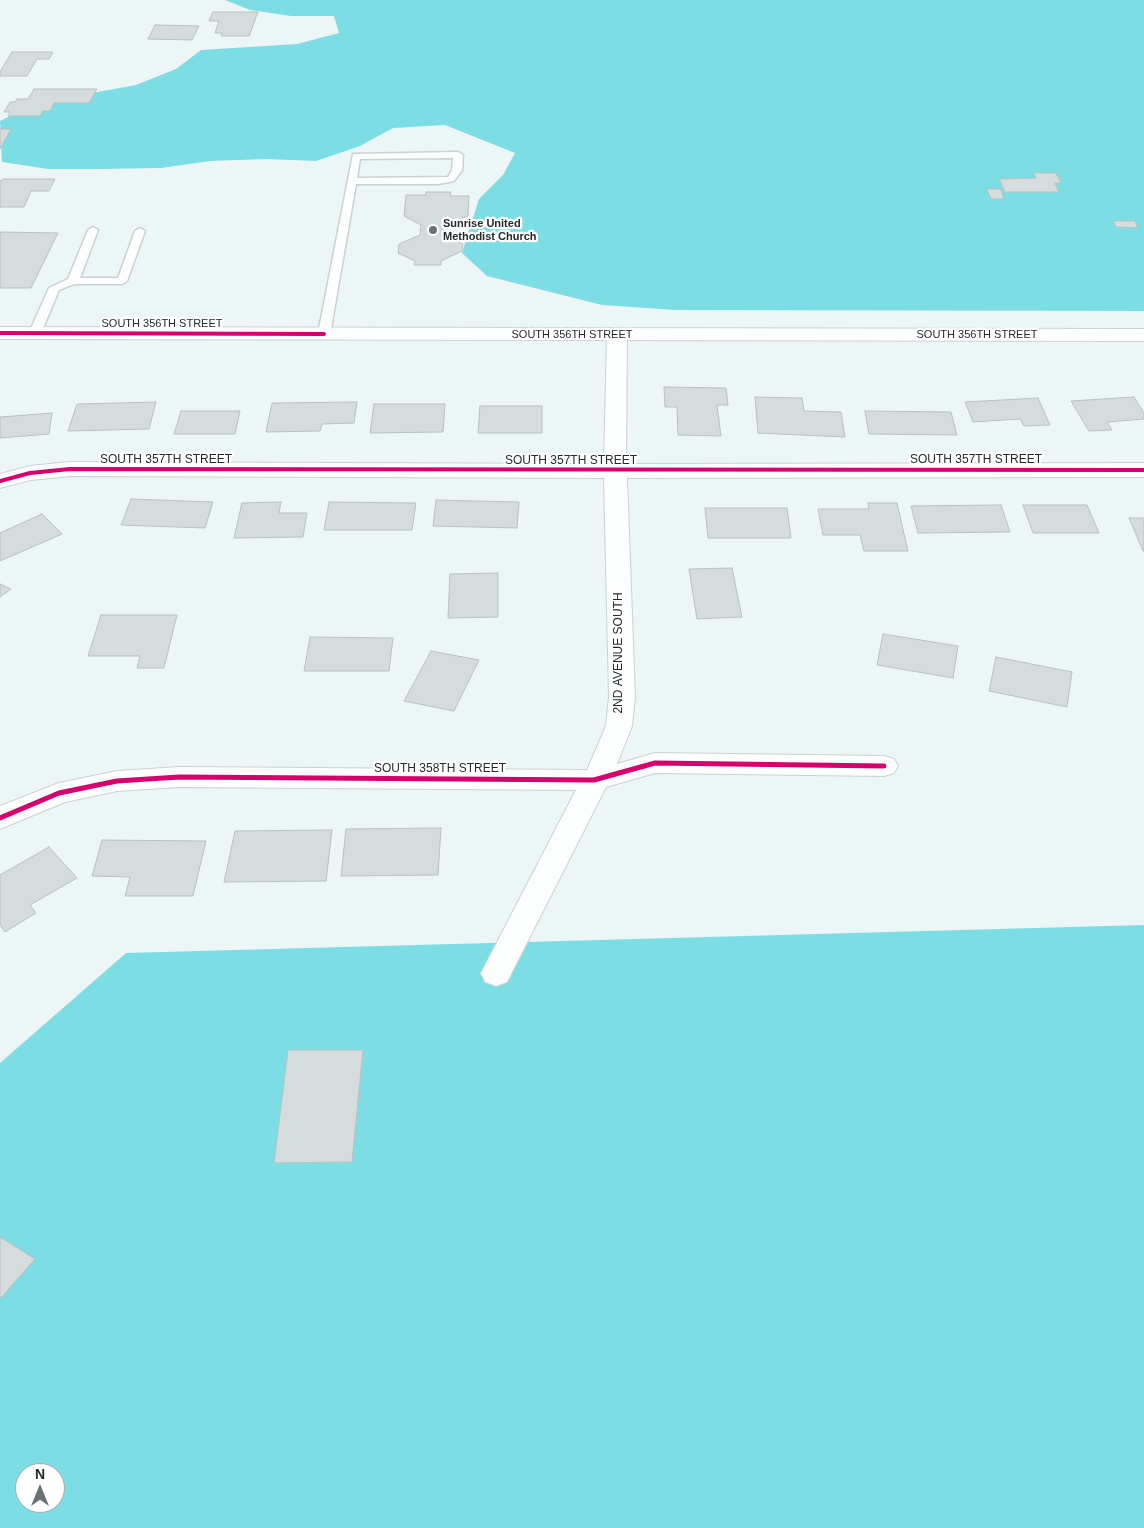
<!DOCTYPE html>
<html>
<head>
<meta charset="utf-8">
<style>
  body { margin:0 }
  #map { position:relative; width:1144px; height:1528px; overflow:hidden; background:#edf6f7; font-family:Helvetica,sans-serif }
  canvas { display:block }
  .north { position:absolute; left:15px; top:1463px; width:50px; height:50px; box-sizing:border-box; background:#fff; border:1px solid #a7aaaa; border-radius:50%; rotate:0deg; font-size:14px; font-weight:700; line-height:20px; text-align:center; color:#242a2b }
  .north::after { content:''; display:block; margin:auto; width:18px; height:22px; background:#6a7172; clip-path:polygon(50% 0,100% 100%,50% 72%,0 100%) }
</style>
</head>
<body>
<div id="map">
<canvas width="1144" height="1528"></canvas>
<div class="north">N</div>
</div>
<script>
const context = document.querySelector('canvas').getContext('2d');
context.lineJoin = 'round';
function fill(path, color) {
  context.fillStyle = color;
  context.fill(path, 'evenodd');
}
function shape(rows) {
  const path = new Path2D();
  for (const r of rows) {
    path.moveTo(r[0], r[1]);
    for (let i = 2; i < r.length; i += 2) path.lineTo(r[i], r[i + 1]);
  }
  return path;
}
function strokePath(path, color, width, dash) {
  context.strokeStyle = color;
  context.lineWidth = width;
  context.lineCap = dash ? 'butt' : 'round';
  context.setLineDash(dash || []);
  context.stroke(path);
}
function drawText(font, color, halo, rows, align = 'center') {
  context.font = font + ' Helvetica,sans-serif';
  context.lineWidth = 4.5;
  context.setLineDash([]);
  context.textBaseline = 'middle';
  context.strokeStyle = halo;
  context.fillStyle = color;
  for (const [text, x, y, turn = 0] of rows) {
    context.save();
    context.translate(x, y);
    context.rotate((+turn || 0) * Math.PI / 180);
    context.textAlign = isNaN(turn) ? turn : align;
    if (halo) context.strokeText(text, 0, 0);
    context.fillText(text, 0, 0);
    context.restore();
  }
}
fill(shape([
  [225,0,1144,0,1144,311,675,310,602,305,487,276,462,253,479,199,503,175,515,153,445,125,393,128,360,146,316,161,266,159,210,161,161,168,101,169,48,169,2,162,0,121,37,103,136,85,176,69,201,50,297,44,339,33,334,16,291,16,250,10],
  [1144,925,1144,1528,0,1528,0,1063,126,953],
  [25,1473,55,1473,55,1503,25,1503]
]), '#7ddde4');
const building = shape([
  [213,12,258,12,249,36,221,36,222,33,215,33,219,21,209,21,213,12],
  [155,25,199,26,192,40,148,39,155,25],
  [12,52,53,52,49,59,37,59,27,76,0,76,0,72,12,52],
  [34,89,97,89,89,103,54,103,50,111,43,111,40,116,8,116,10,112,4,112,10,102,15,102,17,99,28,99,34,89],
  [0,129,11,129,0,149,0,129],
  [1034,173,1056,173,1061,183,1055,183,1059,192,1005,192,999,179,1036,178,1034,173],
  [4,179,55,179,49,191,31,191,24,207,0,207,0,181,4,179],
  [987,189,1001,189,1004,199,991,199,987,189],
  [426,192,451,192,450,196,469,196,468,216,446,225,445,235,463,244,462,251,441,261,441,265,414,265,415,261,398,253,399,244,420,235,421,225,404,216,406,195,426,195,426,192],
  [1113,221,1135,221,1138,228,1116,227,1113,221],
  [0,232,58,233,31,288,0,288,0,232],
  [664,387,726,388,728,405,717,405,721,436,678,435,677,407,665,407,664,387],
  [755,397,802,398,804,411,841,412,845,437,758,433,755,397],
  [1134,397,1144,413,1144,419,1107,422,1112,430,1089,431,1071,401,1134,397],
  [1038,398,1050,425,1024,426,1020,419,973,422,965,402,1038,398],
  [156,402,149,429,68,431,77,404,156,402],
  [357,402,354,423,322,424,320,431,266,432,272,403,357,402],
  [374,404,445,404,443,432,370,433,374,404],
  [480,406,542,406,542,433,478,433,480,406],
  [181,411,240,411,235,434,174,434,181,411],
  [865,411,951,412,957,435,869,434,865,411],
  [52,413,49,434,0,438,0,417,52,413],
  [131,499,213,502,205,528,121,525,131,499],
  [436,500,519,502,517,528,433,526,436,500],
  [281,502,279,513,307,513,303,537,234,538,242,503,281,502],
  [329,502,416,503,412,530,324,530,329,502],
  [868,503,897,503,908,551,864,551,860,535,823,535,818,509,869,509,868,503],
  [1001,505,1010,532,918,533,911,506,1001,505],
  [1023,505,1087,505,1099,533,1033,533,1023,505],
  [705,508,787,508,791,538,708,538,705,508],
  [42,514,62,534,0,561,0,533,42,514],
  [1129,518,1144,518,1144,551,1143,551,1129,518],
  [732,568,742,617,697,619,689,569,732,568],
  [498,573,498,617,448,618,450,574,498,573],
  [0,584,11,589,0,597,0,584],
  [101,615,177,615,164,668,137,668,140,656,88,656,101,615],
  [883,634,958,646,953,678,877,665,883,634],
  [310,637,393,638,389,671,304,671,310,637],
  [431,651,479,660,454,711,404,701,431,651],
  [996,657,1072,672,1067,707,989,691,996,657],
  [441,828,438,875,341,876,346,829,441,828],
  [332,830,326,881,224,882,235,831,332,830],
  [102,840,206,841,193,896,125,896,130,877,92,876,102,840],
  [49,847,77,878,30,905,36,913,5,932,0,925,0,875,49,847],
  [288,1050,363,1050,352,1162,274,1163,288,1050],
  [0,1237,35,1259,0,1299,0,1237]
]);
fill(building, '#d5dcdd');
strokePath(building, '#b9c0c1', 1);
const service = shape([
  [458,152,463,155,462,170,454,181,438,184,356,184,330,334,328,336,320,336,318,334,353,154,458,152],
  [453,158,452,170,448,177,357,178,360,159,453,158],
  [93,227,98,230,80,278,118,278,135,231,140,228,145,231,127,281,122,284,74,284,59,290,41,333,35,336,31,335,29,333,49,288,68,279,88,230,93,227]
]);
const minor = shape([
  [617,329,624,331,627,335,626,464,1144,463,1144,477,627,478,635,697,632,726,617,764,655,753,884,756,894,759,898,766,894,773,884,776,655,773,606,787,507,982,496,986,485,982,481,973,576,790,179,787,117,791,65,802,0,829,0,806,59,783,117,771,179,767,587,770,606,726,609,697,604,478,70,476,31,480,0,488,0,474,30,466,70,462,604,464,607,335,610,331,617,329]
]);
const secondary = shape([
  [0,327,1144,329,1144,341,0,339,0,327]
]);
strokePath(service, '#cad1d2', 3);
strokePath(minor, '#cad1d2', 2);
strokePath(secondary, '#cad1d2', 2);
fill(service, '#fcfefe');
fill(minor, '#fcfefe');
fill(secondary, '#fcfefe');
strokePath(shape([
  [0,333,324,334],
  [0,481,30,473,70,469,1144,470]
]), '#d6006c', 4);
strokePath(shape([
  [0,818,59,793,117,781,179,777,594,780,655,763,884,766]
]), '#d6006c', 5);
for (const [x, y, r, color] of [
  [433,230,5,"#6a7172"]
]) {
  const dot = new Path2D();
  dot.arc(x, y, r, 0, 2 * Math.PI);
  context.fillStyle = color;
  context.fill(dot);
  strokePath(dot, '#fff', 2);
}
drawText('bold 11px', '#242a2b', '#fff', [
  ["Sunrise United",443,224],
  ["Methodist Church",443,237]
], 'left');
drawText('11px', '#242a2b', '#fff', [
  ["SOUTH 356TH STREET",162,324],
  ["SOUTH 356TH STREET",572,335],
  ["SOUTH 356TH STREET",977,335]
]);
drawText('12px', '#242a2b', '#fff', [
  ["SOUTH 357TH STREET",166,460],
  ["SOUTH 357TH STREET",976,460],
  ["SOUTH 357TH STREET",571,461],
  ["2ND AVENUE SOUTH",619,653,-90],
  ["SOUTH 358TH STREET",440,769]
]);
</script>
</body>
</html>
